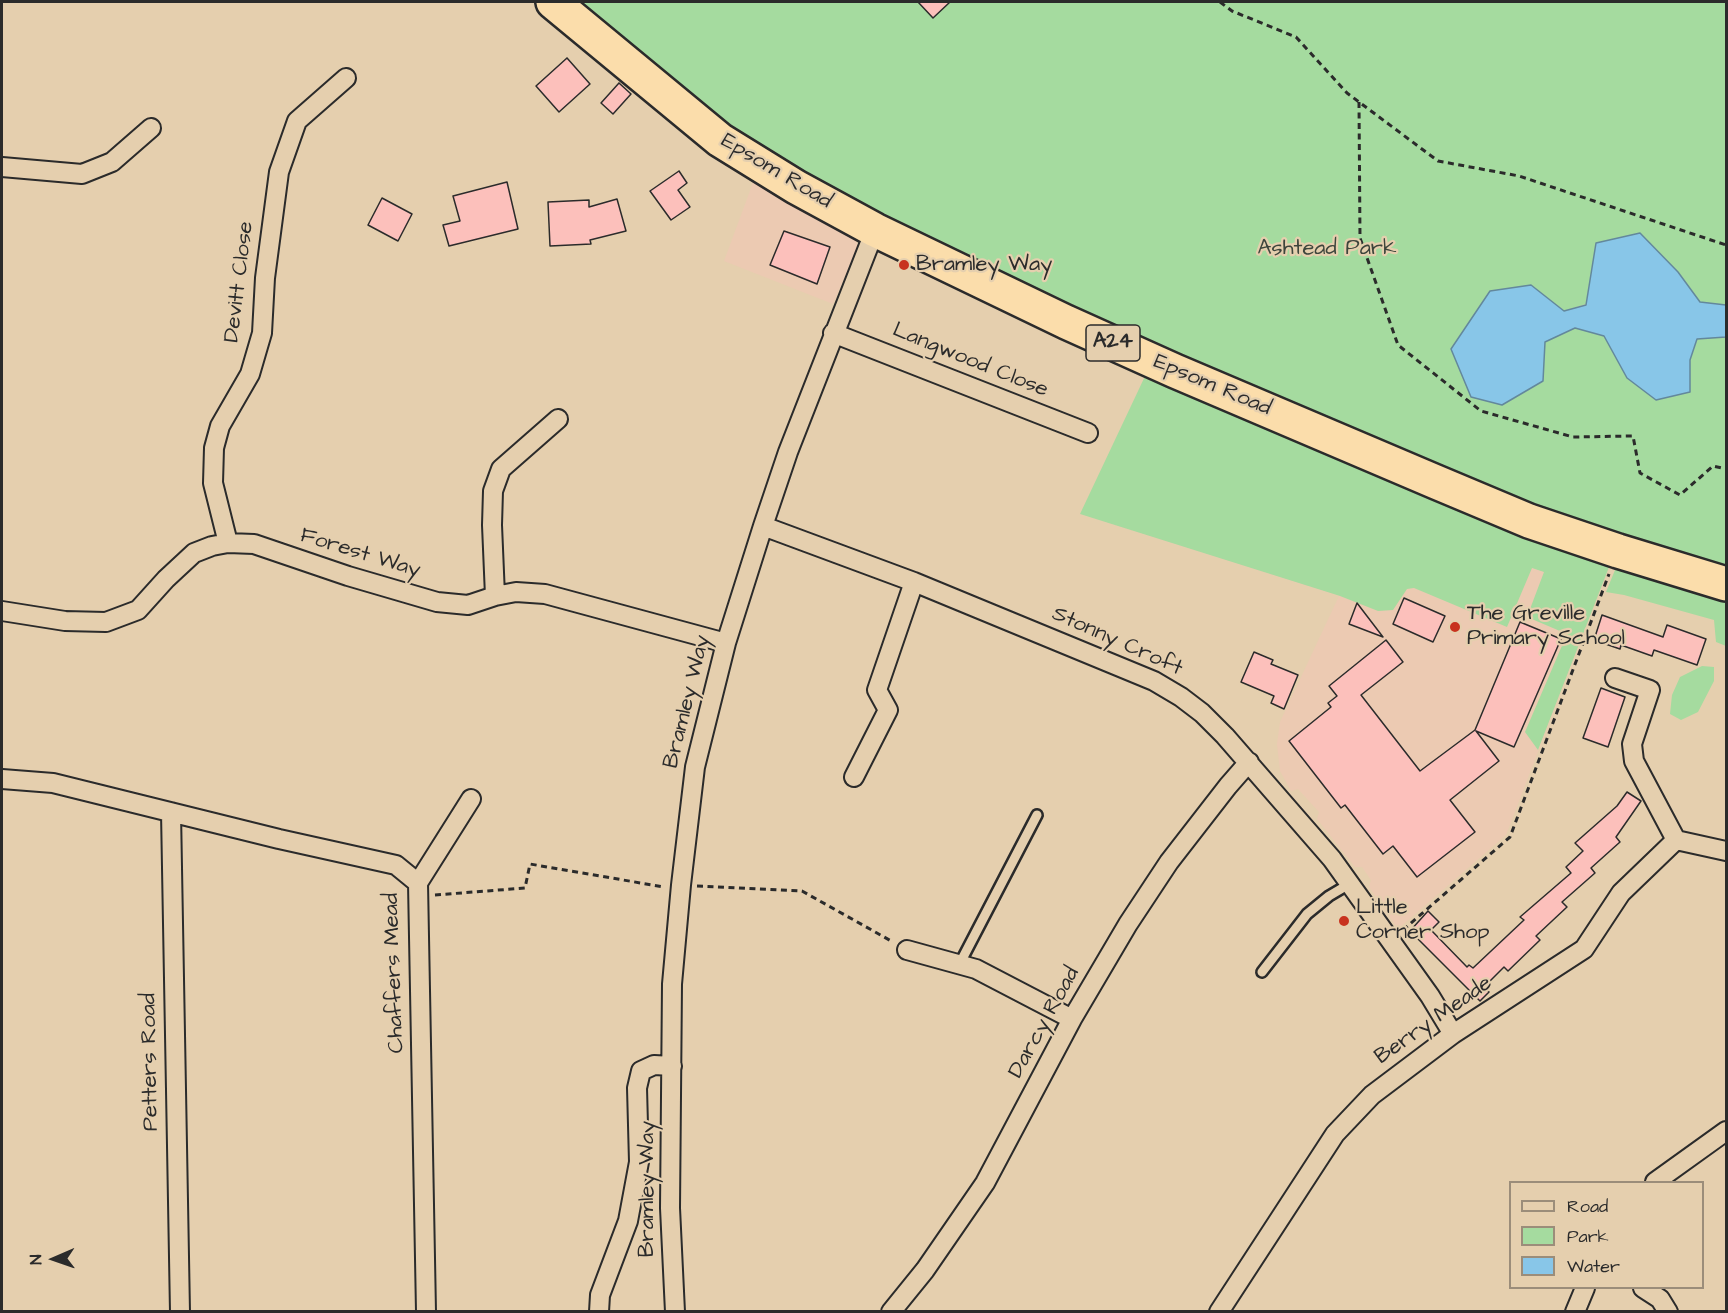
<!DOCTYPE html>
<html>
<head>
<meta charset="utf-8">
<style>
  body { margin:0 }
  #map { position:relative; width:1728px; height:1313px; overflow:hidden; background:#e5cfae; font-family:"Architects Daughter",sans-serif }
  canvas { display:block }
  .frame { position:absolute; inset:0; border:3px solid #2b2b2b; pointer-events:none }
  .legend { position:absolute; left:1509px; top:1181px; width:195px; height:108px; box-sizing:border-box; background:#e5cfae; border:2px solid #9b8d7a; margin:0; padding:8px 10px; list-style:none; font-size:18px; color:#2b2b2b }
  .legend li { display:flex; align-items:center; gap:12px; height:30px }
  .legend b { width:30px; border:2px solid #9b8d7a }
  .north { position:absolute; left:24px; top:1229px; width:60px; height:60px; -webkit-text-stroke:4px #e5cfae; paint-order:stroke; rotate:268deg; font-size:16px; font-weight:700; line-height:24px; text-align:center; color:#2b2b2b }
  .north::after { content:''; display:block; margin:auto; width:21px; height:27px; background:#2b2b2b; clip-path:polygon(50% 0,100% 100%,50% 72%,0 100%) }
</style>
</head>
<body>
<div id="map">
<canvas width="1728" height="1313"></canvas>
<div class="frame"></div>
<ul class="legend">
<li><b style="height:8px;background:#e5cfae"></b>Road</li>
<li><b style="height:16px;background:#a5db9f"></b>Park</li>
<li><b style="height:16px;background:#88c6e8"></b>Water</li>
</ul>
<div class="north">N</div>
</div>
<script>
const context = document.querySelector('canvas').getContext('2d');
context.lineJoin = 'round';
function fill(path, color) {
  context.fillStyle = color;
  context.fill(path, 'evenodd');
}
function shape(rows) {
  const path = new Path2D();
  for (const r of rows) {
    path.moveTo(r[0], r[1]);
    for (let i = 2; i < r.length; i += 2) path.lineTo(r[i], r[i + 1]);
  }
  return path;
}
function strokePath(path, color, width, dash) {
  context.strokeStyle = color;
  context.lineWidth = width;
  context.lineCap = dash ? 'butt' : 'round';
  context.setLineDash(dash || []);
  context.stroke(path);
}
function drawText(font, color, halo, rows, align = 'center') {
  context.font = font + ' "Architects Daughter",sans-serif';
  context.lineWidth = 4.5;
  context.setLineDash([]);
  context.textBaseline = 'middle';
  context.strokeStyle = halo;
  context.fillStyle = color;
  for (const [text, x, y, turn = 0] of rows) {
    context.save();
    context.translate(x, y);
    context.rotate((+turn || 0) * Math.PI / 180);
    context.textAlign = isNaN(turn) ? turn : align;
    if (halo) context.strokeText(text, 0, 0);
    context.fillText(text, 0, 0);
    context.restore();
  }
}
fill(shape([
  [757,172,850,226,858,246,833,304,724,261],
  [1444,503,1611,562,1506,835,1398,929,1369,887,1371,880,1362,867,1355,867,1317,819,1319,812,1298,789,1291,791,1280,771,1277,744,1280,722,1339,596,1080,514]
]), '#eccab2');
fill(shape([
  [571,2,1726,2,1726,305,1700,302,1678,272,1640,233,1596,243,1586,304,1564,311,1531,285,1545,342,1575,328,1604,336,1627,378,1689,392,1690,360,1697,339,1726,337,1726,570,1636,542,1468,483,1067,312,1057,297,1034,287,999,279,766,153,679,90],
  [1147,372,1444,503,1611,562,1538,750,1525,732,1567,634,1527,617,1544,572,1532,568,1507,627,1414,588,1407,589,1393,610,1378,611,1340,596,1080,514],
  [1623,569,1726,601,1726,646,1716,642,1714,620,1624,595,1606,592,1615,570],
  [1702,666,1714,667,1714,681,1698,712,1681,720,1670,714,1672,695,1680,677]
]), '#a5db9f');
const water = shape([
  [1640,233,1678,272,1700,302,1726,305,1726,337,1697,339,1690,360,1690,392,1656,400,1627,378,1604,336,1575,328,1545,342,1543,381,1502,405,1471,397,1451,349,1490,291,1531,285,1564,311,1586,305,1596,243,1640,233]
]);
fill(water, '#88c6e8');
strokePath(water, '#63889c', 1.5);
const building = shape([
  [918,2,950,2,933,18,918,2],
  [567,58,590,84,559,112,536,86,567,58],
  [619,83,631,94,613,114,601,103,619,83],
  [679,171,687,183,678,190,690,207,671,220,650,191,679,171],
  [507,182,518,229,449,246,443,225,460,221,453,196,507,182],
  [382,198,412,214,398,241,368,225,382,198],
  [617,199,626,231,590,240,591,244,550,246,548,202,589,200,589,207,617,199],
  [784,231,830,247,817,284,770,265,784,231],
  [1404,598,1445,616,1433,642,1393,624,1404,598],
  [1357,603,1383,637,1349,624,1357,603],
  [1602,615,1663,637,1667,625,1706,639,1697,665,1654,650,1652,656,1621,645,1620,649,1594,640,1602,615],
  [1520,622,1561,639,1514,747,1476,731,1499,761,1450,800,1475,832,1417,877,1393,846,1383,854,1345,805,1341,808,1289,741,1331,707,1328,703,1337,696,1329,686,1386,640,1403,662,1361,695,1420,771,1475,730,1520,622],
  [1254,652,1273,660,1271,664,1298,675,1284,709,1271,703,1274,696,1241,682,1254,652],
  [1601,688,1625,697,1608,747,1583,738,1601,688],
  [1627,792,1641,801,1616,837,1620,842,1591,868,1595,873,1562,902,1567,907,1536,936,1540,940,1508,971,1504,967,1484,987,1489,992,1480,1001,1410,931,1428,911,1439,922,1431,930,1467,967,1469,965,1473,968,1524,920,1520,917,1571,873,1566,867,1583,851,1575,843,1617,806,1627,792]
]);
fill(building, '#fcc0bb');
strokePath(building, '#2b2b2b', 1.5);
const lane = shape([
  [959,965,1037,815],
  [1262,972,1307,914,1329,896,1351,883]
]);
const street = shape([
  [2,167,82,174,112,162,151,128],
  [833,333,1088,433],
  [763,526,914,582,1154,681,1181,697,1202,713,1225,736,1332,859,1430,996,1453,1034],
  [228,543,213,483,214,448,220,426,250,374,262,333,265,278,279,172,297,121,346,78],
  [495,596,492,525,493,491,501,469,558,419],
  [2,611,65,621,106,622,138,610,166,579,194,553,212,546,228,543,254,544,348,576,437,602,468,605,495,596,516,592,545,594,726,643],
  [1615,678,1650,690,1632,744,1634,761,1676,840],
  [854,777,888,710,877,690,914,582],
  [2,779,53,783,279,839,396,865,418,883,426,1312],
  [171,812,180,1312],
  [418,883,471,799],
  [907,950,976,969,1072,1019],
  [1655,1182,1726,1131],
  [1643,1288,1660,1299,1668,1312],
  [599,1312,600,1295,628,1221,639,1162,637,1088,641,1071,654,1065,672,1066],
  [675,1312,670,1208,672,984,681,885,695,767,726,643,763,526,788,452,875,230],
  [891,1312,925,1270,985,1183,1072,1019,1128,924,1169,862,1228,786,1249,762],
  [1219,1312,1335,1134,1372,1095,1453,1034,1584,949,1621,893,1676,840,1726,851],
  [1575,1312,1585,1288]
]);
const highway = shape([
  [553,2,720,140,796,187,875,230,1066,322,1175,371,1436,482,1529,521,1618,551,1726,584]
]);
strokePath(lane, '#2b2b2b', 14);
strokePath(street, '#2b2b2b', 22);
strokePath(highway, '#2b2b2b', 38);
strokePath(shape([
  [1220,2,1232,11,1296,37,1347,93,1438,161,1519,176,1726,245],
  [1359,102,1360,238,1398,345,1481,411,1573,437,1633,436,1640,473,1680,495,1713,466,1726,469],
  [697,886,802,891,893,942],
  [435,895,525,888,530,864,664,887],
  [1403,930,1510,837,1609,574]
]), '#2b2b2b', 3, [6, 4.5]);
strokePath(lane, '#e5cfae', 9);
strokePath(street, '#e5cfae', 18);
strokePath(highway, '#fbddab', 33);
for (const [x, y, r, color] of [
  [904,265,6,"#c8321e"],
  [1455,627,6,"#c8321e"],
  [1344,921,6,"#c8321e"]
]) {
  const dot = new Path2D();
  dot.arc(x, y, r, 0, 2 * Math.PI);
  context.fillStyle = color;
  context.fill(dot);
  strokePath(dot, '#e5cfae', 2);
}
for (const [x, y, w] of [
  [1113,343,54]
]) {
  const box = new Path2D();
  box.roundRect(x - w / 2, y - 18, w, 36, 4.5);
  context.fillStyle = '#e5cfae';
  context.fill(box);
  strokePath(box, '#2b2b2b', 1.5);
}
drawText('bold 21px', '#2b2b2b', null, [
  ["A24",1113,343]
]);
drawText('22px', '#2b2b2b', '#e5cfae', [
  ["Epsom Road",776,172,31],
  ["Devitt Close",240,282,-83],
  ["Langwood Close",970,361,22],
  ["Epsom Road",1212,386,23],
  ["Forest Way",360,554,17],
  ["Stonny Croft",1117,642,24],
  ["Bramley Way",688,702,-76],
  ["Chaffers Mead",395,973,-92],
  ["Berry Meade",1434,1021,-35],
  ["Darcy Road",1045,1023,-61],
  ["Petters Road",151,1062,-91],
  ["Bramley Way",648,1189,-90]
]);
drawText('22px', '#3d453c', '#e5cfae', [
  ["Ashtead Park",1327,249]
]);
drawText('22px', '#2b2b2b', '#e5cfae', [
  ["Bramley Way",916,265],
  ["The Greville",1467,614],
  ["Primary School",1467,639],
  ["Little",1356,908],
  ["Corner Shop",1356,933]
], 'left');
</script>
</body>
</html>
